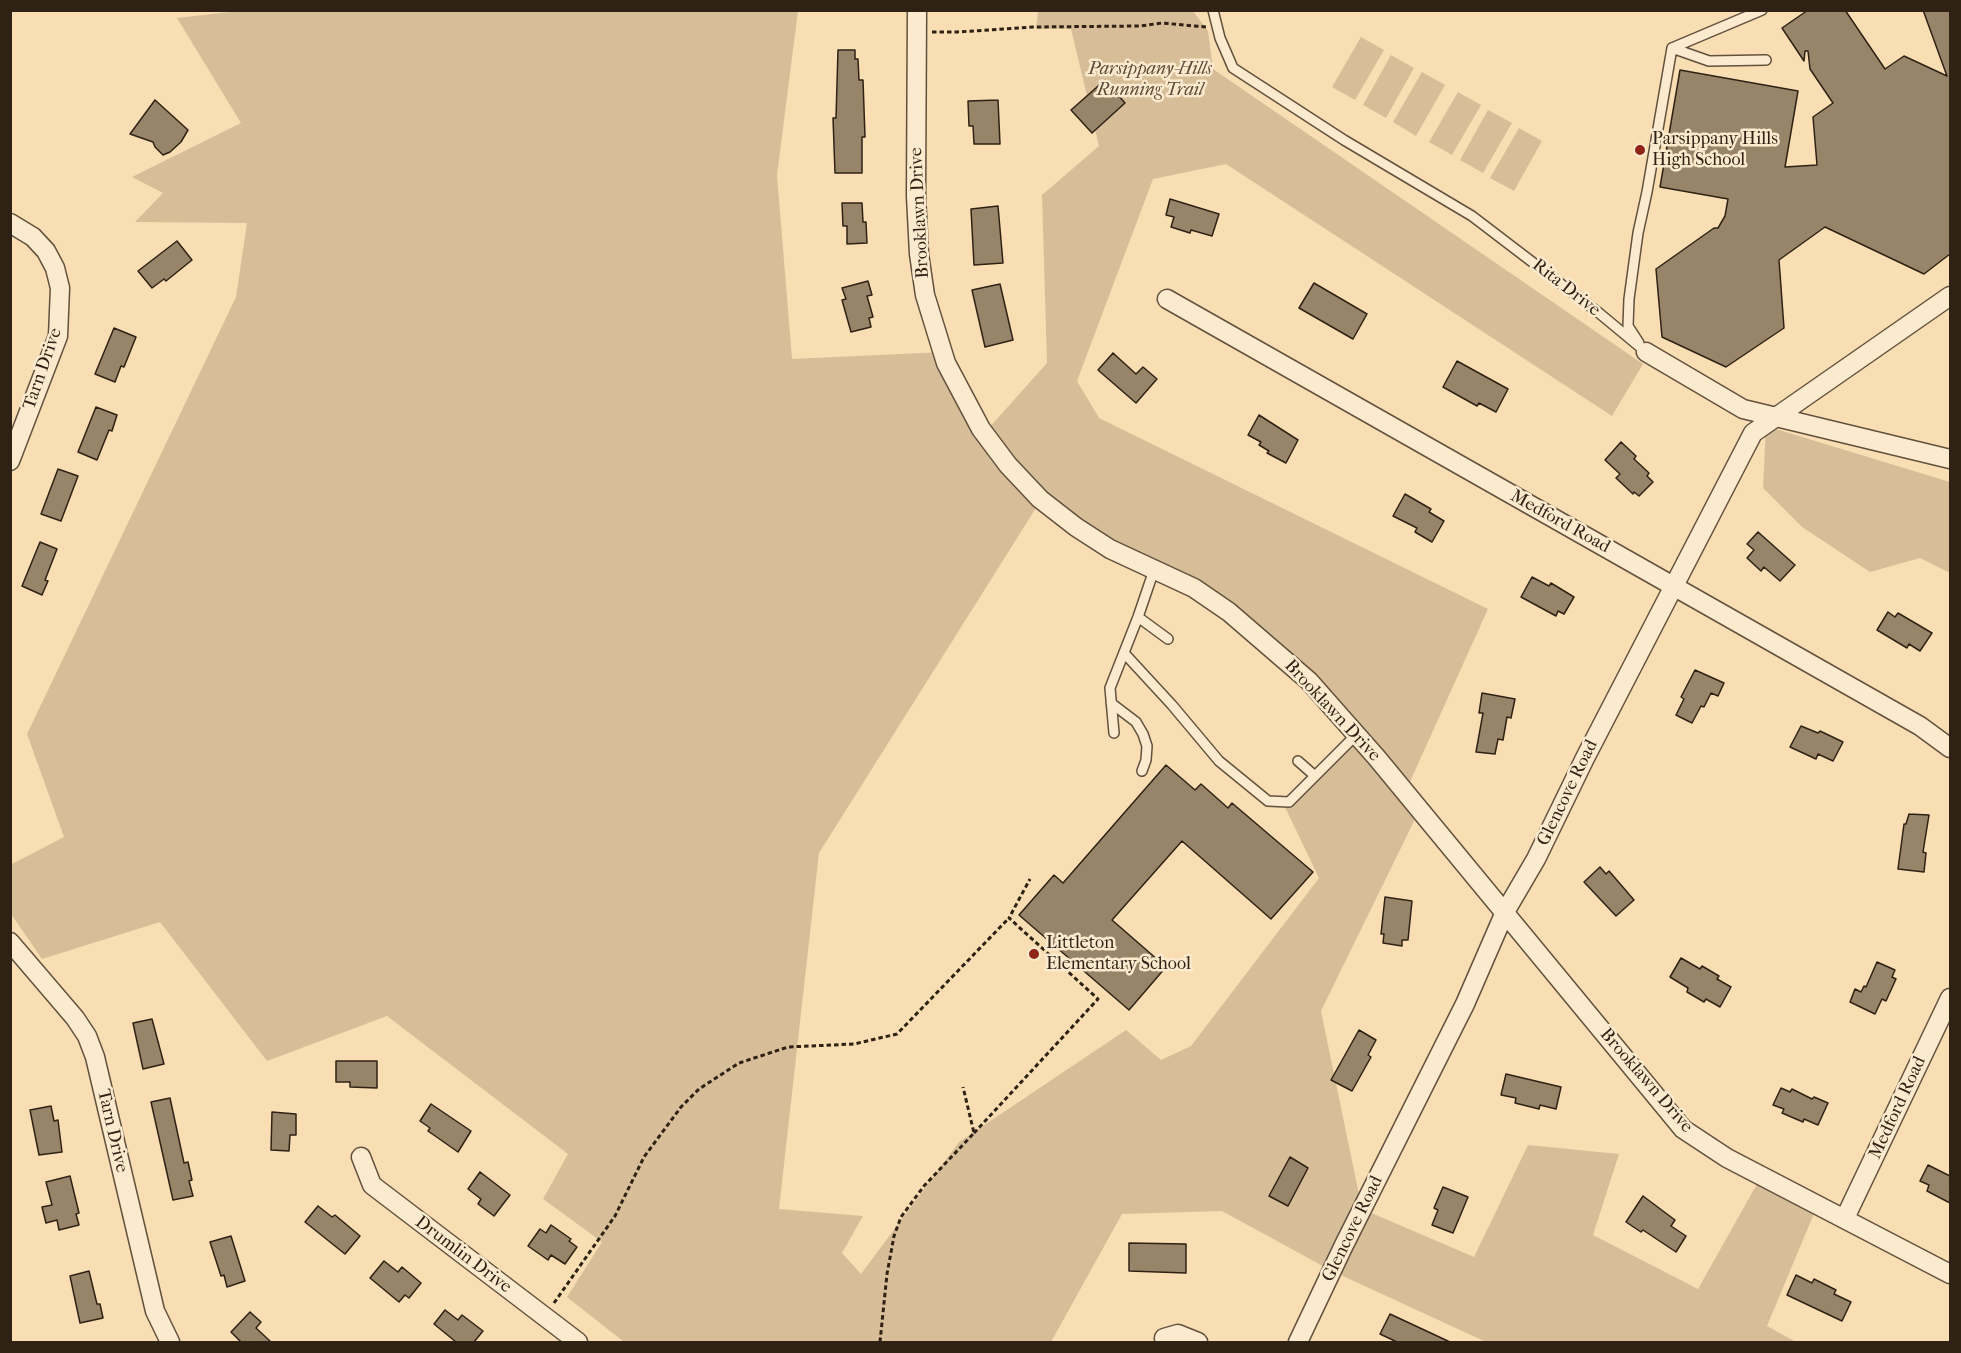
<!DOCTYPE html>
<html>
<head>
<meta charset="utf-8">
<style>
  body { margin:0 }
  #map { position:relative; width:1961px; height:1353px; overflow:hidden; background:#f9deb4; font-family:"IM FELL French Canon",serif }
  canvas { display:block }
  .frame { position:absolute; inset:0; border:12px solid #2f2215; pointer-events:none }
</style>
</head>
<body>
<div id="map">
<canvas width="1961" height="1353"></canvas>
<div class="frame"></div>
</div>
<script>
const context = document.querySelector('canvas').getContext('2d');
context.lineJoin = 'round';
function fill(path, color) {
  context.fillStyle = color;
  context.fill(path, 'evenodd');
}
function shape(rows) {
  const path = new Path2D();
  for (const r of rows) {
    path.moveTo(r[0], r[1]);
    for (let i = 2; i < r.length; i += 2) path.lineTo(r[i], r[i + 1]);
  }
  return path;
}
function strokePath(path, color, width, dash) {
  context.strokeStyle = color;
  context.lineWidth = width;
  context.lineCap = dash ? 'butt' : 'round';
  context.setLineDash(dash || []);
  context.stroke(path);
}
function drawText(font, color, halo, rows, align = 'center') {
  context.font = font + ' "IM FELL French Canon",serif';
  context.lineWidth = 5;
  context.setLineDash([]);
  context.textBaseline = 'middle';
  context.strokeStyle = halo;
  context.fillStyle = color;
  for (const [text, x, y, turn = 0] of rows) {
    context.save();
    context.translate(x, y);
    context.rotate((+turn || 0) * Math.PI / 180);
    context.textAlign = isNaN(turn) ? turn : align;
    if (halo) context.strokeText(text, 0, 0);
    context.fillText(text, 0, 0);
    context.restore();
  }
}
fill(shape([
  [247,10,798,11,777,175,792,359,944,352,987,430,1047,363,1042,195,1099,146,1071,29,1036,29,1038,11,1193,11,1208,31,1213,69,1643,364,1612,416,1226,164,1153,179,1077,381,1099,418,1488,609,1404,795,1419,811,1321,1011,1362,1209,1474,1257,1528,1145,1619,1154,1593,1235,1698,1289,1762,1175,1818,1204,1767,1326,1796,1342,1486,1342,1332,1271,1222,1211,1122,1214,1051,1342,624,1342,567,1297,602,1242,543,1199,568,1154,387,1016,267,1061,160,922,42,959,11,914,10,865,64,837,27,734,236,297,247,223,135,222,163,193,132,177,241,123,177,18],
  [1041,500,1259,632,1353,736,1283,803,1319,878,1191,1046,1161,1060,1126,1030,959,1142,861,1274,842,1253,863,1216,779,1209,819,853],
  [1361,37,1384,50,1355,100,1332,87],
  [1391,55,1414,68,1386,118,1363,105],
  [1422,72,1445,85,1416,136,1393,122],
  [1458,92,1481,105,1452,155,1429,142],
  [1488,110,1512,123,1483,173,1460,160],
  [1519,128,1542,141,1514,191,1490,178],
  [1766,426,1950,482,1950,573,1920,558,1870,572,1802,527,1763,488]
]), '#d7be99');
const building = shape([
  [1808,10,1845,10,1885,69,1904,56,1947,76,1923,10,1950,10,1950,254,1924,274,1825,227,1779,260,1784,328,1726,367,1662,337,1656,269,1714,228,1718,228,1725,216,1728,199,1660,187,1680,70,1798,91,1785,167,1817,165,1813,117,1833,103,1810,69,1808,51,1805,51,1804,61,1782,28,1808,10],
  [838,50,855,50,855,59,858,59,859,80,863,80,865,137,862,137,862,173,835,173,833,118,836,118,838,50],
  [1105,80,1125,103,1092,133,1071,110,1105,80],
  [155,100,188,130,181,142,170,152,163,155,155,147,153,142,130,134,155,100],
  [998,100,1000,144,974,144,973,126,969,126,968,101,998,100],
  [1170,199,1219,214,1212,236,1191,230,1190,233,1171,227,1174,217,1166,215,1170,199],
  [842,203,862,203,863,222,866,222,867,243,847,244,847,226,843,226,842,203],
  [998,206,1003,263,974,265,971,209,998,206],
  [177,241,192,260,166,281,164,279,152,288,138,271,177,241],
  [868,281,872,295,867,296,873,317,869,318,871,327,851,332,842,300,846,299,842,288,868,281],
  [1314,283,1367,314,1353,339,1299,308,1314,283],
  [1000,284,1013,340,985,347,972,290,1000,284],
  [114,328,136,337,124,367,121,366,115,382,95,374,114,328],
  [1113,353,1136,374,1143,367,1157,379,1136,403,1098,370,1113,353],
  [1457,361,1508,389,1496,412,1479,403,1477,406,1443,387,1457,361],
  [96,407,117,415,112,431,109,430,97,460,78,452,96,407],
  [1259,415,1298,440,1286,463,1267,453,1269,451,1259,445,1261,442,1248,435,1259,415],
  [1621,442,1636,456,1634,459,1649,473,1647,476,1653,482,1639,496,1634,492,1633,494,1616,478,1620,474,1605,460,1621,442],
  [58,469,78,476,61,521,41,514,58,469],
  [1405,494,1431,509,1429,512,1444,521,1432,542,1415,532,1417,528,1393,516,1405,494],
  [1758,532,1795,565,1780,581,1764,567,1761,571,1747,558,1754,550,1747,544,1758,532],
  [40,542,57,549,45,580,48,581,42,595,22,586,40,542],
  [1532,577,1549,586,1551,583,1574,597,1564,614,1558,611,1556,616,1521,597,1532,577],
  [1888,612,1895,617,1898,613,1932,633,1920,651,1909,644,1907,648,1877,630,1888,612],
  [1695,670,1724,683,1718,696,1711,693,1704,707,1701,706,1692,723,1676,715,1684,699,1681,697,1695,670],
  [1482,693,1515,699,1511,718,1507,717,1503,740,1498,739,1495,754,1476,752,1483,713,1479,713,1482,693],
  [1801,726,1818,733,1820,731,1843,742,1833,761,1818,754,1816,759,1790,747,1801,726],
  [1166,765,1195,790,1201,784,1228,808,1232,803,1313,872,1271,919,1182,841,1112,920,1166,967,1129,1010,1019,915,1054,875,1063,883,1166,765],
  [1909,814,1929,815,1923,852,1926,853,1924,872,1898,869,1904,824,1906,824,1909,814],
  [1600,867,1606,874,1609,871,1634,900,1616,916,1584,882,1600,867],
  [1385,897,1412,901,1408,940,1402,940,1402,946,1383,943,1384,934,1381,934,1385,897],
  [1681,958,1700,969,1702,966,1719,976,1717,979,1731,987,1720,1007,1706,999,1704,1002,1687,992,1688,988,1670,977,1681,958],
  [1877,962,1895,970,1892,977,1896,979,1886,1001,1882,999,1875,1014,1850,1002,1855,989,1861,992,1864,986,1866,987,1877,962],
  [152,1019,164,1064,143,1069,133,1023,152,1019],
  [1359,1030,1376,1040,1368,1055,1371,1057,1352,1091,1331,1080,1359,1030],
  [336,1061,377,1061,377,1088,350,1087,350,1082,336,1082,336,1061],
  [1506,1074,1561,1087,1556,1109,1540,1105,1539,1109,1515,1103,1516,1098,1501,1095,1506,1074],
  [1781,1088,1790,1092,1792,1089,1812,1099,1814,1097,1828,1103,1818,1125,1804,1119,1803,1122,1782,1113,1784,1109,1773,1105,1781,1088],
  [170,1098,184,1163,188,1162,192,1180,189,1181,193,1196,173,1200,151,1102,170,1098],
  [431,1104,471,1131,458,1152,428,1131,430,1128,420,1121,431,1104],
  [51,1106,54,1121,58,1120,62,1152,39,1155,30,1110,51,1106],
  [272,1112,296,1114,296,1135,290,1135,289,1151,271,1150,272,1112],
  [1290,1157,1308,1168,1288,1206,1269,1196,1290,1157],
  [1928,1165,1950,1176,1950,1203,1927,1191,1929,1185,1920,1181,1928,1165],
  [480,1172,510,1195,494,1216,478,1204,481,1199,468,1189,480,1172],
  [70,1176,79,1213,76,1214,79,1225,59,1230,57,1220,46,1223,42,1207,52,1205,46,1182,70,1176],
  [1443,1187,1468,1197,1453,1233,1432,1225,1438,1210,1434,1208,1443,1187],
  [1643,1196,1675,1220,1671,1226,1686,1236,1676,1252,1643,1230,1641,1232,1626,1222,1643,1196],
  [318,1206,332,1217,335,1215,360,1236,345,1254,305,1222,318,1206],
  [551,1225,571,1239,569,1241,577,1247,565,1264,551,1255,548,1260,528,1246,540,1229,546,1233,551,1225],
  [231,1236,245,1281,227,1287,224,1275,221,1276,210,1242,231,1236],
  [1129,1243,1186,1244,1186,1273,1129,1271,1129,1243],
  [384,1261,398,1272,402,1267,421,1283,409,1298,405,1295,399,1302,370,1278,384,1261],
  [89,1271,97,1304,100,1304,103,1318,80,1323,70,1276,89,1271],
  [1796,1275,1812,1283,1814,1279,1836,1290,1834,1294,1851,1302,1842,1321,1787,1295,1796,1275],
  [445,1310,458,1320,462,1315,483,1331,474,1342,456,1342,434,1324,445,1310],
  [250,1312,261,1322,256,1328,271,1342,241,1342,231,1332,250,1312],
  [1390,1314,1450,1342,1397,1342,1380,1334,1390,1314]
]);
fill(building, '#988468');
strokePath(building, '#2f2215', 1.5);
const service = shape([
  [1213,10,1220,38,1233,68,1344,140,1472,216,1599,313,1646,352],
  [1672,48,1709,61,1766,60],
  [1639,343,1628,326,1629,299,1638,233,1647,192,1672,48,1762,10],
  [1138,617,1168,639],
  [1125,654,1172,705,1219,761,1268,801,1289,802,1357,734],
  [1111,703,1136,722,1143,734,1147,746,1146,760,1142,771],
  [1114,733,1110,688,1138,617,1154,570],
  [1298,761,1315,776]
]);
const minor = shape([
  [917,10,916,196,919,254,925,295,946,363,981,429,1008,465,1040,499,1076,527,1110,549,1194,588,1229,612,1309,681,1377,758,1683,1129,1727,1158,1950,1274],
  [10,223,33,237,46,251,55,268,60,288,58,336,10,461],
  [1167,299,1920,726,1950,748],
  [1646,352,1743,409,1950,459],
  [10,942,75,1018,87,1036,95,1057,155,1311,170,1342],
  [361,1157,372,1185,578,1342],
  [1845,1218,1950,998],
  [1164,1338,1178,1334,1198,1342],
  [1298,1342,1344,1245,1465,1004,1505,912,1536,859,1585,758,1753,433,1950,296]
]);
strokePath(service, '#62513d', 12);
strokePath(minor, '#62513d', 21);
strokePath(shape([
  [932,32,957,32,1033,27,1140,26,1162,23,1206,27],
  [974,1133,1098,999,1009,918,1030,879],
  [554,1303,615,1216,644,1157,681,1107,699,1089,739,1063,788,1047,854,1044,897,1034,1009,918],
  [880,1342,887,1274,894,1236,901,1217,924,1186,974,1133,963,1087]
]), '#2f2215', 3, [4.5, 3]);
strokePath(service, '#fbeace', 9);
strokePath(minor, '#fbeace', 18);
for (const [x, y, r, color] of [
  [1640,150,6,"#8f2418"],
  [1034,954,6,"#8f2418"]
]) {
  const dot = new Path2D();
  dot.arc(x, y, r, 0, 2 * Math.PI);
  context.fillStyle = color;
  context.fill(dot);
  strokePath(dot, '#fbeace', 2);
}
drawText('italic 18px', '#594936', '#fbeace', [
  ["Parsippany-Hills",1150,70],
  ["Running Trail",1150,91]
]);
drawText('18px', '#2f2215', '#fbeace', [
  ["Parsippany Hills",1652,140],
  ["High School",1652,161],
  ["Littleton",1046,944],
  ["Elementary School",1046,965]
], 'left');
drawText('18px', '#2f2215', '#fbeace', [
  ["Brooklawn Drive",920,213,-93],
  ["Rita Drive",1566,288,38],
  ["Tarn Drive",43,369,-71],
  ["Medford Road",1560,522,29],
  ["Brooklawn Drive",1332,711,47],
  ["Glencove Road",1568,793,-64],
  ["Brooklawn Drive",1646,1081,49],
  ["Medford Road",1898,1108,-65],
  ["Tarn Drive",112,1131,77],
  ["Glencove Road",1353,1229,-64],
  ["Drumlin Drive",463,1255,37]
]);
</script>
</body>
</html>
